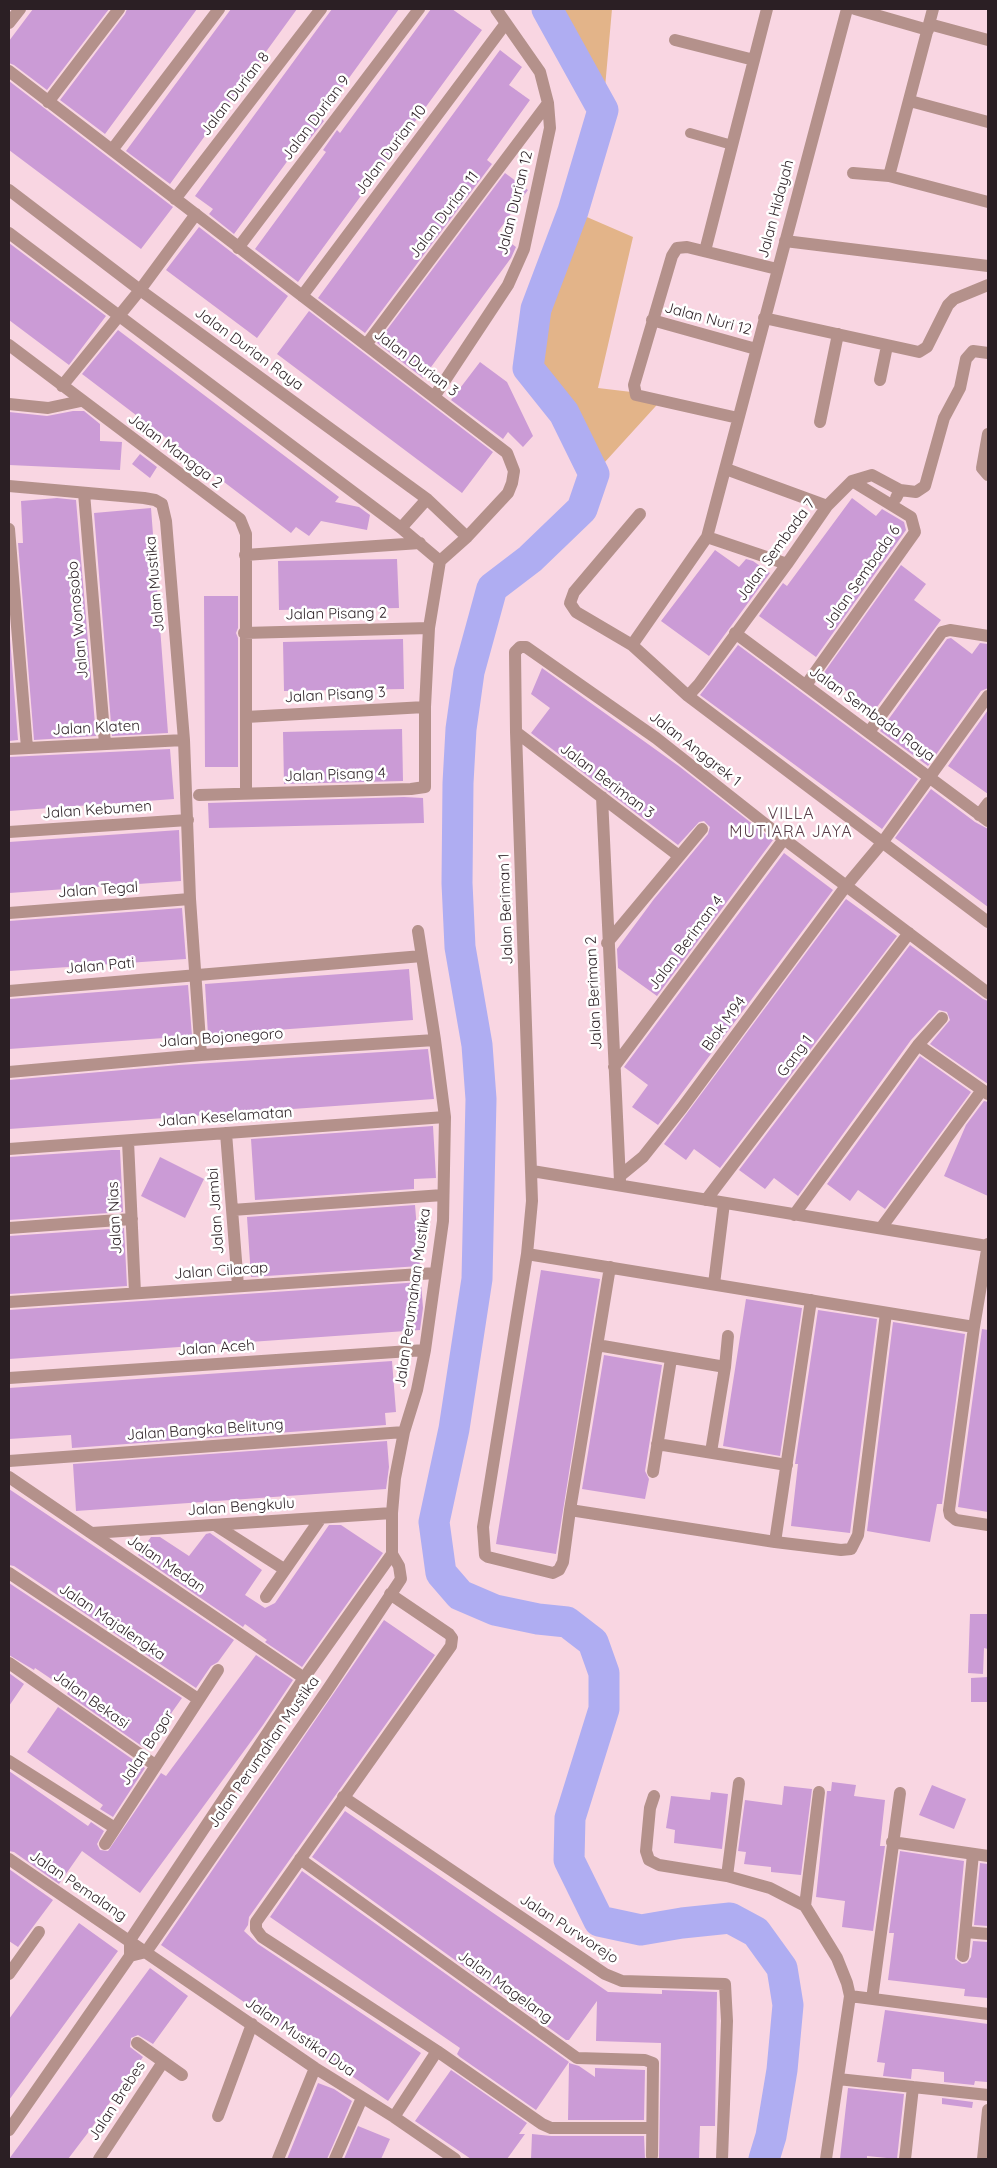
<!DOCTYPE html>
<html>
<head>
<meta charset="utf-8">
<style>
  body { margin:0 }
  #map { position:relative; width:997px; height:2168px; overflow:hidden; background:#f9d6e2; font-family:Quicksand,sans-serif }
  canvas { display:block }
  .frame { position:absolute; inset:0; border:10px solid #2b1f24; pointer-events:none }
</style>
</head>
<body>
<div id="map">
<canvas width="997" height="2168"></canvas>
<div class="frame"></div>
</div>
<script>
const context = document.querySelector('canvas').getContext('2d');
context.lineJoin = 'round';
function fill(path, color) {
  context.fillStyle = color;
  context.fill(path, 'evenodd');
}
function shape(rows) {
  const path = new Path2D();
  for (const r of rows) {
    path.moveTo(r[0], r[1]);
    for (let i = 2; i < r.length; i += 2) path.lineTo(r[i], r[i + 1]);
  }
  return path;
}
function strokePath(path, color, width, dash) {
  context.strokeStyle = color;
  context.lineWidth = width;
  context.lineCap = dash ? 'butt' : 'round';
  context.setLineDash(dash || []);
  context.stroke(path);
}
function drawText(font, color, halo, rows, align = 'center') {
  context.font = font + ' Quicksand,sans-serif';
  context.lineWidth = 5;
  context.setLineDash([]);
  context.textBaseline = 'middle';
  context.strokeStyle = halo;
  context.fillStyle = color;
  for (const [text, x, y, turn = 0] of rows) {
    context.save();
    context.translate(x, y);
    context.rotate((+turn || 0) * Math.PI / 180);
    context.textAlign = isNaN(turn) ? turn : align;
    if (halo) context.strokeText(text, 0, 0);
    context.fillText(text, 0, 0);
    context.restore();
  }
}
fill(shape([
  [547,9,612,9,603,110],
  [573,211,633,237,598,388,665,396,594,474,564,413,528,368,536,309]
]), '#e3b489');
strokePath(shape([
  [547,9,603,110,573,211,536,309,528,368,564,413,594,474,582,509,530,559,492,588,469,672,461,729,458,783,457,883,460,947,477,1045,481,1099,477,1279,454,1429,434,1522,441,1573,460,1595,495,1610,538,1619,567,1622,593,1642,604,1673,604,1709,570,1818,569,1860,599,1921,641,1930,682,1923,730,1918,756,1932,782,1968,788,2005,782,2070,771,2136,764,2159]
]), '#afadf2', 31);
fill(shape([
  [33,9,109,9,47,90,14,65,9,63,9,41],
  [127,9,197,9,105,134,60,100,125,14],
  [231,9,297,9,170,184,126,151],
  [332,9,399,9,320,118,324,121,309,140,305,137,234,234,209,214,213,209,195,196],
  [431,9,452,9,482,30,298,282,255,249,326,152,323,150,337,130,340,133],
  [500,50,522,67,509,85,530,100,487,160,492,164,365,333,318,298],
  [9,81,173,207,141,249,9,150],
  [505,173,528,190,497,233,516,247,511,258,423,378,377,343],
  [199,227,288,296,257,338,166,270],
  [9,243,106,316,69,365,9,320],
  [309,311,493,452,462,493,277,354],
  [118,330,339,497,335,502,359,507,370,515,367,530,321,521,309,536,296,527,291,533,86,377,82,374],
  [480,362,507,382,533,436,523,447,508,432,503,439,451,400],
  [73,411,84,411,100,424,100,441,122,442,120,470,9,465,9,412,47,416],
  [140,454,157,467,150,478,132,464],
  [57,498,76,500,96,736,34,740,18,543,23,543,21,501],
  [852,498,876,516,882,509,904,522,906,530,816,657,759,616,783,583,787,586],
  [151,508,168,733,112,736,94,513],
  [715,550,739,567,746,559,753,561,770,573,709,656,661,621],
  [397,559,399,608,279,610,278,561],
  [901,565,926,584,914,600,941,620,874,711,823,674],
  [204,596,238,596,238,628,236,633,238,638,238,767,205,767],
  [9,625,18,740,9,741],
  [951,638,972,654,980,643,988,644,988,688,981,691,928,766,880,731,947,639],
  [403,639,404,689,284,691,283,642],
  [738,645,918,779,882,829,700,695],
  [542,668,680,767,773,840,657,996,618,968,617,949,654,899,708,834,710,827,704,821,699,822,678,845,531,733,550,708,531,694],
  [988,710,988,794,948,766],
  [402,729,403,781,284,784,283,732],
  [170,749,174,799,9,811,9,757],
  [931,789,975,822,988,829,988,907,895,838],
  [404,797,423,798,424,823,209,828,208,803],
  [179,830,181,881,9,893,9,842],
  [784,853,833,890,658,1125,632,1107,648,1085,624,1067],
  [846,899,897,936,720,1168,694,1149,686,1160,664,1144],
  [182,908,186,959,9,971,9,921],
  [910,945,983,999,988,1001,988,1084,930,1044,950,1020,947,1012,939,1010,911,1040,798,1196,774,1178,765,1189,739,1170],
  [409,969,413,1020,208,1035,205,984],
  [188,985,192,1036,9,1049,9,999],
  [428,1049,434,1099,9,1129,9,1080,179,1065],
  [920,1056,971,1092,885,1209,858,1190,850,1201,827,1184],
  [984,1101,988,1102,988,1196,944,1176,966,1125],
  [433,1126,436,1178,414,1179,414,1189,255,1200,251,1139],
  [112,1150,120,1150,123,1212,9,1220,9,1157],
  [160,1157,204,1179,185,1218,141,1196],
  [415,1205,420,1266,251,1277,247,1217],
  [124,1228,127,1286,9,1294,9,1236],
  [541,1270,600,1279,556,1554,496,1544],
  [421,1282,423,1308,420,1330,9,1359,9,1310],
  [746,1299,802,1308,780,1456,723,1446],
  [818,1310,877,1319,850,1533,791,1526,798,1464,795,1464],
  [893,1322,965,1334,942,1504,937,1504,930,1542,867,1531],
  [982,1329,988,1330,988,1512,958,1507],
  [604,1355,662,1365,645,1471,649,1479,645,1499,582,1489],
  [392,1361,396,1412,385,1413,386,1425,72,1448,71,1435,9,1439,9,1388],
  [387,1441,389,1467,386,1489,76,1511,73,1464],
  [9,1489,234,1640,218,1662,211,1666,196,1688,14,1566,9,1565],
  [329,1525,341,1525,383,1553,302,1667,265,1642,267,1640,245,1624,243,1627,138,1555,151,1537,160,1537,189,1556,206,1534,210,1533,262,1570,245,1595,265,1608,275,1603],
  [9,1583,182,1698,146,1749,67,1694,69,1691,35,1668,34,1670,9,1655],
  [970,1614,988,1614,988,1649,984,1648,983,1674,968,1673],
  [384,1620,435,1655,249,1917,248,1925,244,1931,258,1944,421,2053,388,2101,161,1945],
  [256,1655,293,1680,263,1725,140,1893,82,1851,59,1884,14,1852,9,1851,9,1771,88,1826,91,1822,104,1831,97,1844,100,1850,108,1851,161,1773,166,1776],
  [9,1673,24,1684,9,1706],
  [988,1677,988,1702,971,1702,971,1678],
  [58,1707,145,1768,113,1817,100,1809,103,1805,27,1752],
  [832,1782,856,1785,854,1796,885,1800,880,1846,885,1846,873,1931,842,1927,845,1901,816,1897,827,1791,831,1791],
  [932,1785,966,1799,954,1829,919,1815],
  [784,1786,812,1789,801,1875,771,1872,771,1867,744,1864,746,1852,738,1851,745,1800,782,1805],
  [711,1792,728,1794,722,1849,674,1843,675,1830,666,1828,671,1796,710,1800],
  [345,1811,608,1992,662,1994,662,1990,717,1992,715,2126,700,2126,699,2159,659,2159,661,2043,596,2041,597,2001,569,2040,566,2040,312,1857],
  [900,1851,964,1861,955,1959,962,1964,967,1963,971,1957,973,1941,988,1942,988,1998,964,1996,965,1989,888,1980,894,1933,889,1933],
  [980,1863,988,1864,988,1926,974,1925],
  [9,1869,53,1900,18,1947,9,1941],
  [302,1871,569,2062,536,2110,460,2057,457,2054,460,2048,270,1917],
  [79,1923,118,1951,9,2100,9,2019],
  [150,1968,188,1996,153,2044,138,2035,131,2038,130,2047,143,2057,87,2134,68,2159,9,2159],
  [885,2010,988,2024,987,2082,975,2081,974,2085,944,2082,944,2072,918,2069,912,2069,911,2079,883,2076,885,2063,877,2062],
  [569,2063,579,2066,595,2077,595,2068,645,2070,644,2120,568,2120],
  [451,2070,527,2123,519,2134,525,2134,507,2159,471,2159,415,2121],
  [318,2083,334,2089,352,2101,327,2159,287,2159],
  [848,2088,904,2094,897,2159,867,2156,867,2159,840,2159],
  [942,2098,973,2102,972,2108,942,2104],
  [358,2126,390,2139,381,2159,344,2159],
  [532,2134,551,2136,644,2136,645,2159,531,2159]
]), '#cb9bd6');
strokePath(shape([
  [690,133,732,145]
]), '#b4918b', 10);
strokePath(shape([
  [855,9,928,30],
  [9,23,20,9],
  [929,24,988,40],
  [675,40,754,60],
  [9,71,507,453,514,471,512,483,508,493,467,537,440,561],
  [910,101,988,122],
  [48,102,119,9],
  [112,150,219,9],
  [853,173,889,176,988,202],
  [889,176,933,9],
  [9,190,140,290,427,499,467,537],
  [175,199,321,9],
  [9,233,401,528,440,561],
  [785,241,988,266],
  [238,248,419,9],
  [705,251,767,9],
  [302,296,506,23],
  [764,318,919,352,927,347,948,305,954,299,988,285],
  [652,320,756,349],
  [9,345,240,519,246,534,246,793],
  [366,345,548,103],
  [880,380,887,346],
  [62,386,140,290,196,214],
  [434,397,508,285,524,249,550,128,548,103,540,72,496,9],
  [9,404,48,408,81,401],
  [738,418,636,395,634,385,672,256,677,248,687,247,777,269],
  [820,422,838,334],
  [988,434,982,468,988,475],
  [726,469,827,506],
  [9,486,144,498,155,500,162,504,166,521,184,740,190,899,201,1055],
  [84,493,105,744],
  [896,498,900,490,916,492,925,486,944,418,960,388,966,359,973,351,988,353],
  [640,514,574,592,570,603,576,612,632,645,688,696,988,922],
  [401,528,427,499],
  [9,529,27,748],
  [707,537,787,564],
  [245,555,420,543],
  [244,633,429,628],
  [735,633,988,821],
  [632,645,707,537,847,9],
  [806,685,915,532,911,517,852,481],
  [688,696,699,684,787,564,827,506,852,481,872,475,900,490],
  [246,717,425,707],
  [516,732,679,856],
  [869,732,942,632,950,630,988,636],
  [9,749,184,740],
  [199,795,411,789,425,787,425,707,429,628,440,561],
  [602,797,620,1181],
  [979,815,988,803],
  [9,832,188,820],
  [9,913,190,899],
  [607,943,702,829],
  [9,991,422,956],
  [918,1045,988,1094],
  [614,1067,784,839],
  [9,1072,201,1055,435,1040],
  [226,1133,238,1286],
  [128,1141,135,1293],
  [9,1149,445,1117],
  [532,1171,987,1246],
  [621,1175,643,1157,682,1108,846,886,882,843,988,696],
  [706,1200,909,933],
  [232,1210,443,1195],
  [794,1215,918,1045,942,1018],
  [9,1228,132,1219],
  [881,1228,982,1090],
  [988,1244,974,1327,949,1510,950,1515,956,1520,988,1525],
  [527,1254,974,1327],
  [610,1267,570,1510,563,1562,559,1570,553,1573,488,1557,485,1555,483,1527,527,1254,532,1201,516,732,515,652,520,647,526,647,656,738,784,839,988,993],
  [714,1284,724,1203],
  [9,1302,435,1273],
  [597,1345,725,1367],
  [9,1378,425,1350],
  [657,1444,787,1465],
  [711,1452,725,1367,728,1336],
  [9,1461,404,1432],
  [653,1472,671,1359],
  [9,1477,304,1678],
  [570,1510,775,1542,841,1550,851,1549,858,1535,886,1313],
  [215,1525,284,1569],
  [92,1533,392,1513],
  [775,1542,811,1300],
  [9,1573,198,1699],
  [390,1594,449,1634,452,1638,451,1646,256,1922,256,1929,262,1937,437,2051,542,2124,551,2128,652,2128],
  [266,1597,321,1518],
  [9,1663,155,1765],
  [9,1761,115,1828],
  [654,1796,650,1808,646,1851,649,1860,659,1865,727,1876,770,1888,805,1906,837,1958,847,1983,850,1996,826,2159],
  [343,1797,605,1974,622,1981,725,1984,727,2021,722,2159],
  [892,1842,988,1856],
  [105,1844,218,1670],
  [9,1859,315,2068,394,2117,455,2159],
  [300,1859,577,2058,645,2060,653,2063,652,2156],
  [727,1876,739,1783],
  [805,1906,819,1792],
  [966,1932,988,1934],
  [130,1956,146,1952,326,1692,401,1579,399,1566,392,1554,392,1513,395,1478,404,1432,417,1390,425,1350,443,1221,445,1117,435,1040,418,931],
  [963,1956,973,1854],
  [9,1974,39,1932],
  [850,1996,988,2014],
  [872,1999,900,1793],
  [137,2043,182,2075],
  [838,2079,988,2095],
  [218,2116,252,2024],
  [394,2117,437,2051],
  [9,2130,130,1956,130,1940,304,1678,392,1554],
  [99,2159,163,2062],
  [278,2159,315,2068],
  [335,2159,362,2098],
  [905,2159,913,2087],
  [983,2159,988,2110]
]), '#b4918b', 12);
drawText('15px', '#2b1f24', '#fff', [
  ["Jalan Durian 8",235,94,-52],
  ["Jalan Durian 9",316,118,-53],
  ["Jalan Durian 10",391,150,-53],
  ["Jalan Durian 12",515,203,-76],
  ["Jalan Hidayah",776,209,-75],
  ["Jalan Durian 11",444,215,-53],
  ["Jalan Nuri 12",708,319,15],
  ["Jalan Durian Raya",249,349,36],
  ["Jalan Durian 3",416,363,37],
  ["Jalan Mangga 2",175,451,37],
  ["Jalan Sembada 7",776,550,-54],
  ["Jalan Sembada 6",862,577,-55],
  ["Jalan Mustika",155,584,-95],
  ["Jalan Pisang 2",336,614,-1],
  ["Jalan Wonosobo",78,620,-95],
  ["Jalan Pisang 3",335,695,-3],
  ["Jalan Sembada Raya",872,714,36],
  ["Jalan Klaten",96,728,-3],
  ["Jalan Anggrek 1",695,749,38],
  ["Jalan Pisang 4",335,775,-2],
  ["Jalan Beriman 3",607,781,37],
  ["Jalan Kebumen",97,810,-4],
  ["Jalan Tegal",98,890,-4],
  ["Jalan Beriman 1",506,909,-92],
  ["Jalan Beriman 4",686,943,-53],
  ["Jalan Pati",100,966,-5],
  ["Jalan Beriman 2",594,993,-93],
  ["Blok M94",724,1024,-54],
  ["Jalan Bojonegoro",221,1038,-4],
  ["Gang 1",795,1056,-53],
  ["Jalan Keselamatan",225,1117,-4],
  ["Jalan Jambi",216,1211,-94],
  ["Jalan Nias",115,1218,-93],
  ["Jalan Cilacap",221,1271,-4],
  ["Jalan Perumahan Mustika",413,1298,-82],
  ["Jalan Aceh",216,1348,-4],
  ["Jalan Bangka Belitung",205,1430,-4],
  ["Jalan Bengkulu",241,1507,-4],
  ["Jalan Medan",166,1564,34],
  ["Jalan Majalengka",112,1622,34],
  ["Jalan Bekasi",91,1700,35],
  ["Jalan Bogor",147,1748,-57],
  ["Jalan Perumahan Mustika",264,1752,-55],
  ["Jalan Pemalang",78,1886,34],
  ["Jalan Purworejo",569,1929,33],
  ["Jalan Magelang",505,1987,36],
  ["Jalan Mustika Dua",300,2037,34],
  ["Jalan Brebes",117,2101,-57]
]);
context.letterSpacing = '1px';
drawText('16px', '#5c404b', '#fff', [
  ["VILLA",791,814],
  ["MUTIARA JAYA",791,832]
]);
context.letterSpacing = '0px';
</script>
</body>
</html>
